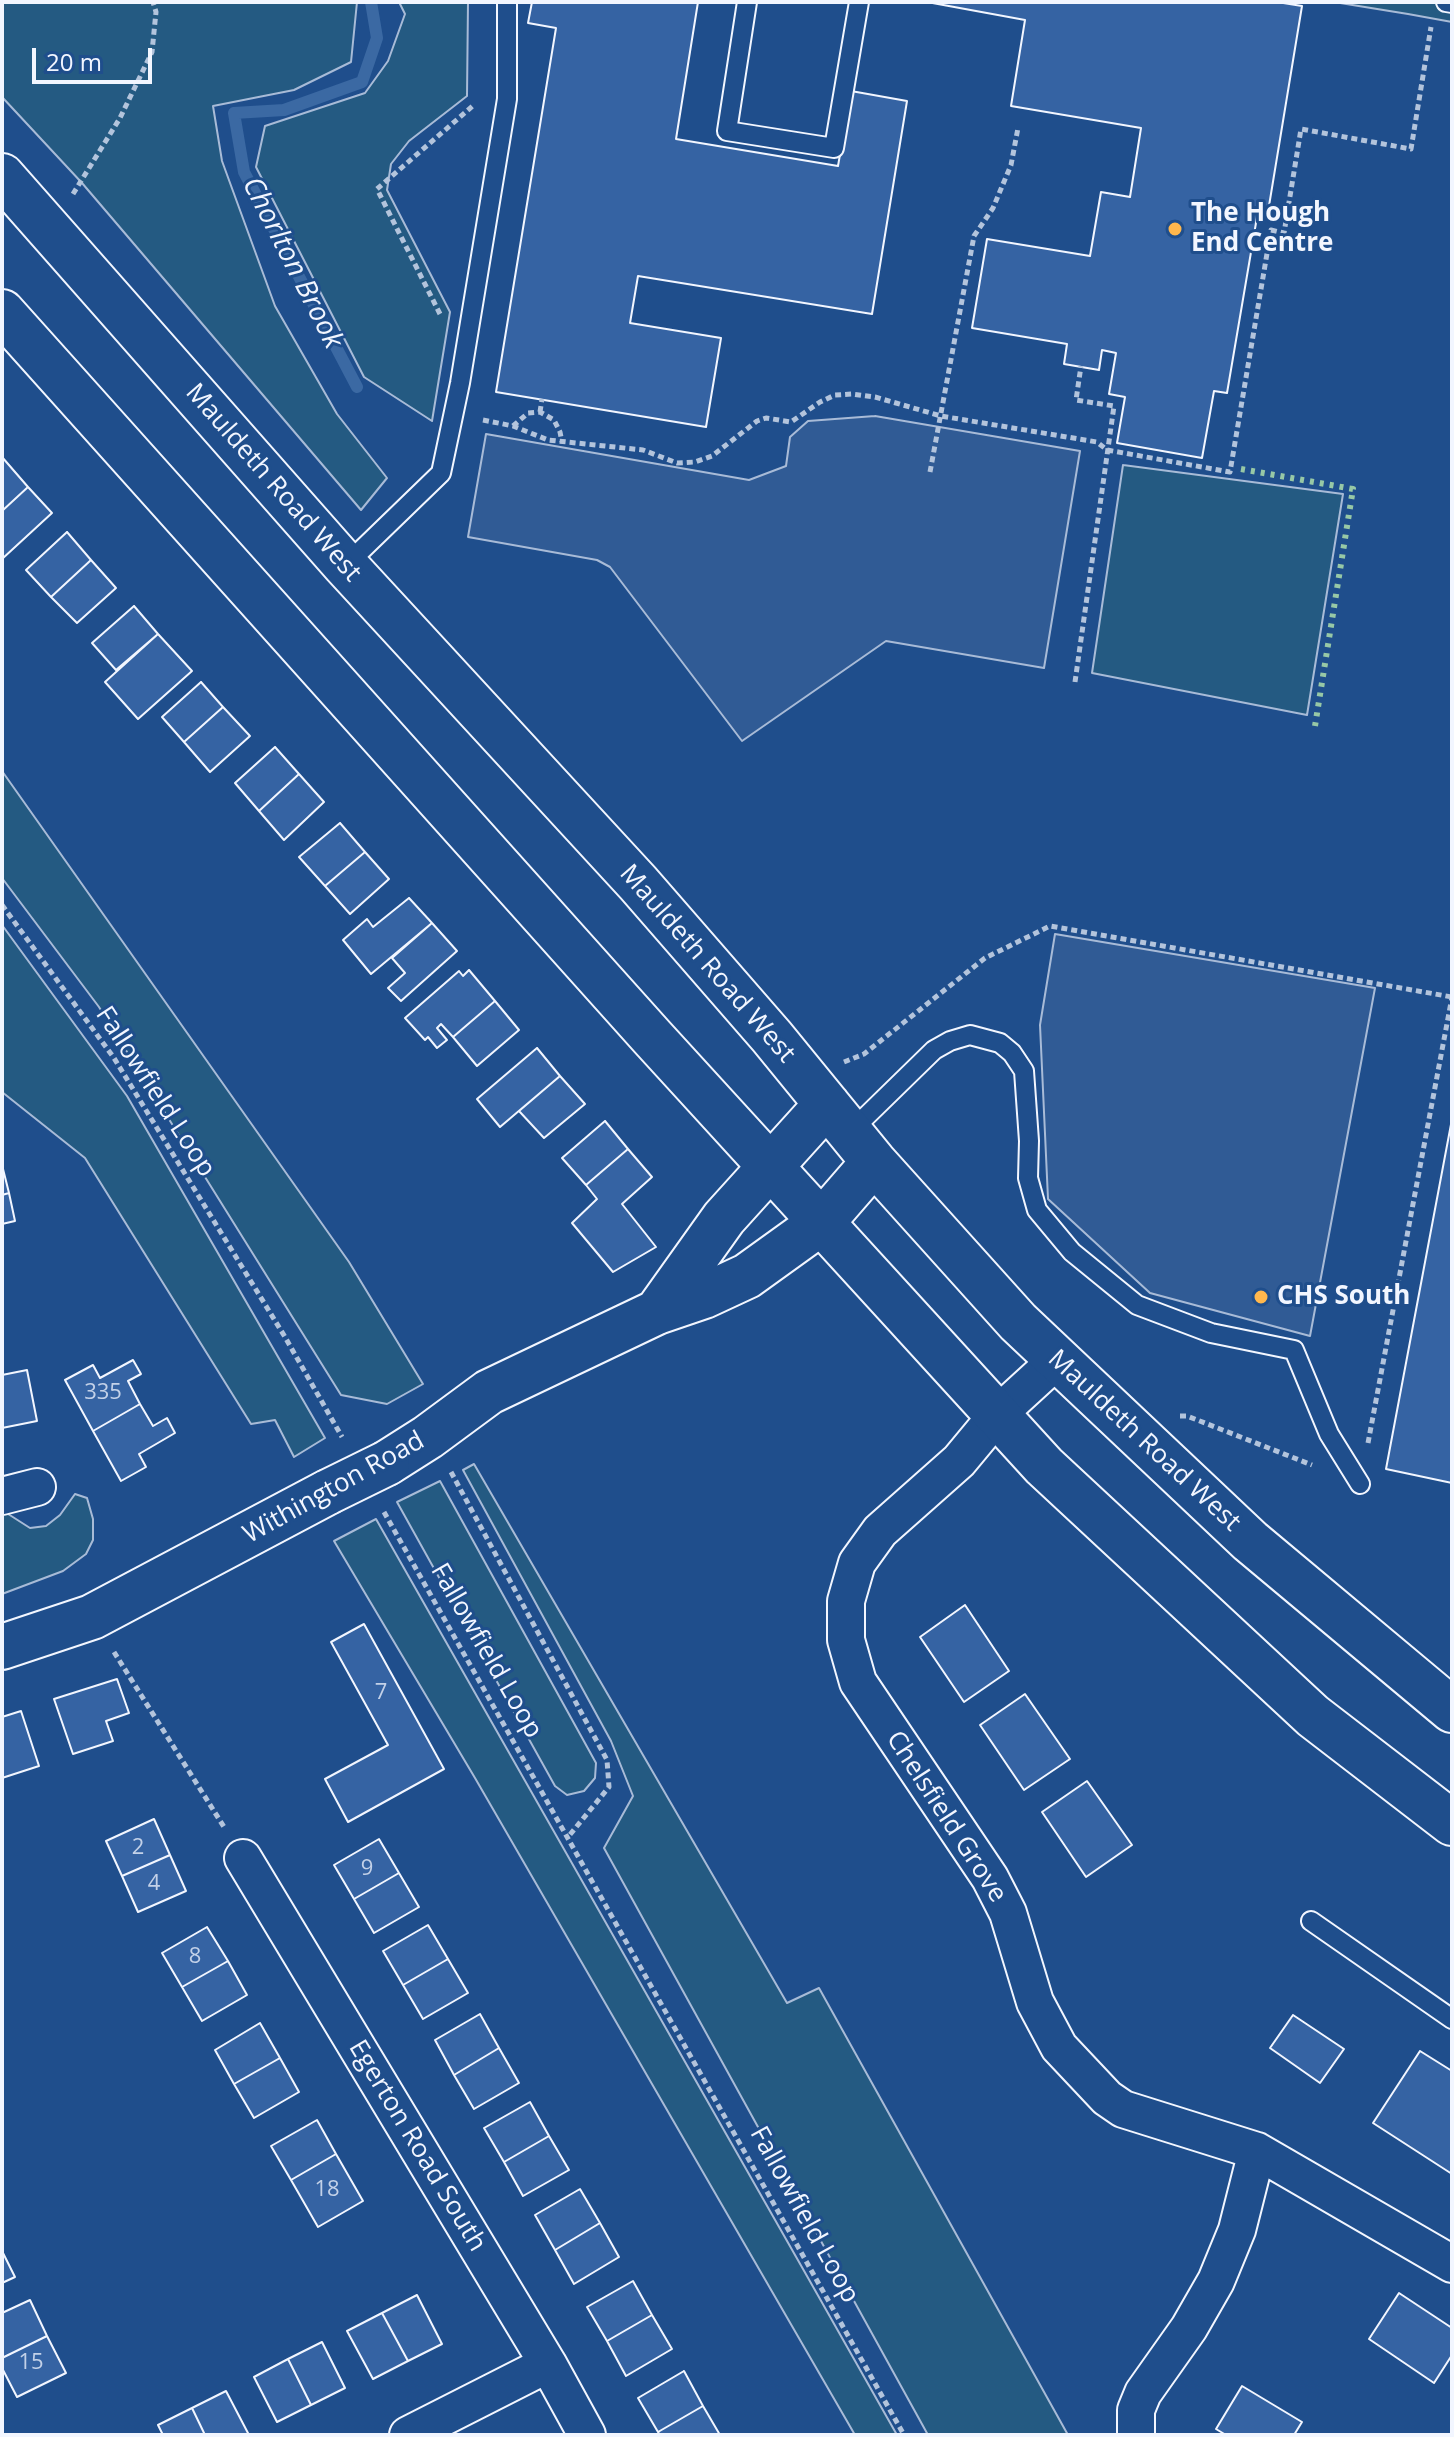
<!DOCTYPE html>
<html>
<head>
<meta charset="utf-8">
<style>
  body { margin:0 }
  #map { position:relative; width:1454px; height:2437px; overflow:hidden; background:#1f4e8c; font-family:"Open Sans",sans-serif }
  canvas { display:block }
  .frame { position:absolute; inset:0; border:4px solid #f2f6ff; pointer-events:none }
  .scale { position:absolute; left:32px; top:48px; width:120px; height:36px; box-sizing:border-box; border:4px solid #f2f6ff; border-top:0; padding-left:10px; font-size:24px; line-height:28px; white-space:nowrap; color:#f2f6ff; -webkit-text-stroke:6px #1f4e8c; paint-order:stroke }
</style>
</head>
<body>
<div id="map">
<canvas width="1454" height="2437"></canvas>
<div class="frame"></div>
<div class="scale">20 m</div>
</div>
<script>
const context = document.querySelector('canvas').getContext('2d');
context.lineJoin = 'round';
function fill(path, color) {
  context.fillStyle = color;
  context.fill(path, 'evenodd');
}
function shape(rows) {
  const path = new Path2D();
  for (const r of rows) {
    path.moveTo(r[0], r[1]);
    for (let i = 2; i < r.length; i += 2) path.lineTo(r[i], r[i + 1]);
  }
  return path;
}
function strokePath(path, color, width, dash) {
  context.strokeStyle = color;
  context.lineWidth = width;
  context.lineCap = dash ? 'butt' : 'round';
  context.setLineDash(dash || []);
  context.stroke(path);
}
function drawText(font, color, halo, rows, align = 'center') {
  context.font = font + ' "Open Sans",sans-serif';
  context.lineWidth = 6;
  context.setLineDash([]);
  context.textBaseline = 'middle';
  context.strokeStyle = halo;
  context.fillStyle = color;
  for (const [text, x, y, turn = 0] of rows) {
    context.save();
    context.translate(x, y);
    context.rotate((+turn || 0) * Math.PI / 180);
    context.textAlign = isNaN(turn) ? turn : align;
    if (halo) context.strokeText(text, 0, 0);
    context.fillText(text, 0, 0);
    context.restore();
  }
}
const green = shape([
  [2,2,357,2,351,62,294,90,213,106,222,161,275,306,337,414,387,478,361,510,82,183,2,97,2,2],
  [399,2,468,2,467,96,409,141,391,164,387,190,450,312,432,421,364,377,256,167,265,126,365,93,388,61,405,14,399,2],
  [1334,2,1452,2,1452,22,1408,14,1334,2],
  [1123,465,1343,494,1307,715,1092,673,1123,465],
  [2,771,349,1262,423,1384,387,1404,341,1395,99,1007,2,878,2,771],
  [2,925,127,1096,325,1438,294,1457,275,1420,251,1424,85,1158,2,1092,2,925],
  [474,1464,787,2003,819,1988,1068,2435,928,2435,604,1848,633,1796,611,1741,463,1470,474,1464],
  [440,1481,596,1763,595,1778,584,1791,567,1795,555,1786,397,1502,440,1481],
  [75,1494,87,1498,93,1519,93,1540,86,1554,63,1571,2,1594,2,1512,5,1512,30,1528,46,1526,60,1515,75,1494],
  [376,1519,803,2269,897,2435,855,2435,475,1778,334,1541,376,1519]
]);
fill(green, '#245a82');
strokePath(green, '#a8bbd7', 2);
const parking = shape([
  [875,416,1080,451,1044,668,886,641,742,741,610,567,597,560,468,537,486,434,749,480,786,466,790,437,808,421,875,416],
  [1055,934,1375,988,1310,1336,1150,1293,1048,1199,1040,1025,1055,934]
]);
fill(parking, '#305b95');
strokePath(parking, '#a8bbd7', 2);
strokePath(shape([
  [357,387,244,172,234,113,284,110,362,82,377,38,371,2]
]), '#3b69a3', 12);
const building = shape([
  [532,2,698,2,676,139,838,166,851,91,907,101,872,314,638,276,630,323,721,338,706,427,496,392,556,28,528,23,532,2],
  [927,2,1277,2,1302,6,1267,218,1257,217,1227,393,1214,391,1202,458,1117,443,1125,397,1109,394,1116,353,1102,350,1099,370,1064,364,1067,344,972,328,987,239,1090,256,1101,192,1130,197,1141,128,1011,106,1025,20,927,2],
  [2,457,28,487,2,511,2,457],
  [28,487,52,513,2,559,2,511,28,487],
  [67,532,91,560,51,597,26,570,67,532],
  [91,560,116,588,77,623,51,597,91,560],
  [134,606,158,634,116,670,92,643,134,606],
  [158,634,192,671,138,719,105,682,158,634],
  [201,682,223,707,184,742,162,717,201,682],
  [223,707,250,736,210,772,184,742,223,707],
  [275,747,299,774,259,811,235,783,275,747],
  [299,774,324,802,284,840,259,811,299,774],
  [340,823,365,852,325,886,299,857,340,823],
  [365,852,389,879,350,914,325,886,365,852],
  [409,898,432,923,371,974,343,940,367,919,373,927,409,898],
  [432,923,457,951,401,1001,388,988,405,973,392,958,432,923],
  [469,970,495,1001,453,1037,441,1024,437,1028,447,1040,437,1048,428,1037,425,1040,405,1018,459,971,463,976,469,970],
  [495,1001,519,1030,477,1066,453,1037,495,1001],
  [537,1048,560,1076,500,1127,477,1099,537,1048],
  [560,1076,585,1104,544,1138,519,1111,560,1076],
  [1452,1119,1452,1483,1386,1469,1452,1119],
  [605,1121,628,1149,586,1185,562,1158,605,1121],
  [628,1149,652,1177,622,1204,656,1247,613,1272,572,1223,597,1199,586,1185,628,1149],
  [2,1165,9,1193,2,1195,2,1165],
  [9,1193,15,1221,2,1224,2,1195,9,1193],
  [133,1360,141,1374,128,1381,140,1404,93,1431,65,1380,93,1365,100,1378,133,1360],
  [27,1370,37,1421,2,1428,2,1375,27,1370],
  [140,1404,153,1426,167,1418,175,1433,139,1454,146,1467,121,1481,93,1431,140,1404],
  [965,1605,1009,1671,964,1702,920,1637,965,1605],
  [364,1624,444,1769,348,1822,325,1779,388,1745,331,1642,364,1624],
  [117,1679,129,1713,106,1721,113,1741,73,1754,54,1699,117,1679],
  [1025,1694,1070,1759,1024,1790,980,1725,1025,1694],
  [21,1711,39,1766,2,1778,2,1717,21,1711],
  [1087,1781,1132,1845,1086,1877,1042,1812,1087,1781],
  [154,1819,170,1855,122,1876,106,1841,154,1819],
  [379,1839,399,1873,354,1899,334,1865,379,1839],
  [170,1855,186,1891,138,1912,122,1876,170,1855],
  [399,1873,419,1907,374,1933,354,1899,399,1873],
  [428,1925,448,1959,403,1985,383,1951,428,1925],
  [207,1927,228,1961,182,1987,162,1953,207,1927],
  [448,1959,468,1993,423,2019,403,1985,448,1959],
  [228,1961,247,1995,202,2021,182,1987,228,1961],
  [480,2014,499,2048,454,2075,435,2040,480,2014],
  [1293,2015,1344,2049,1320,2083,1270,2048,1293,2015],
  [260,2023,280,2058,234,2084,215,2050,260,2023],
  [499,2048,519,2083,474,2109,454,2075,499,2048],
  [1420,2051,1452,2071,1452,2174,1373,2123,1420,2051],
  [280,2058,299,2092,254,2118,234,2084,280,2058],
  [530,2102,549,2136,504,2162,484,2128,530,2102],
  [317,2120,336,2154,291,2180,271,2146,317,2120],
  [549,2136,569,2170,523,2196,504,2162,549,2136],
  [336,2154,363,2201,318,2227,291,2180,336,2154],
  [580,2189,600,2223,555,2250,535,2215,580,2189],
  [600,2223,619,2257,574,2284,555,2250,600,2223],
  [2,2251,15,2277,2,2283,2,2251],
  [633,2281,652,2315,607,2341,587,2307,633,2281],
  [1399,2293,1452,2328,1452,2355,1434,2383,1369,2339,1399,2293],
  [417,2295,442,2344,408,2361,382,2313,417,2295],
  [30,2300,47,2336,2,2358,2,2313,30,2300],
  [382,2313,408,2361,373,2379,347,2331,382,2313],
  [652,2315,672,2349,626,2376,607,2341,652,2315],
  [47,2336,66,2373,17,2397,2,2368,2,2358,47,2336],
  [322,2342,345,2388,311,2405,288,2359,322,2342],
  [288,2359,311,2405,277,2422,254,2377,288,2359],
  [684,2371,703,2406,658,2432,638,2398,684,2371],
  [1242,2386,1302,2422,1294,2435,1226,2435,1216,2429,1242,2386],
  [226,2391,249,2435,205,2435,192,2408,226,2391],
  [703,2406,720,2435,660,2435,658,2432,703,2406],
  [192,2408,205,2435,163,2435,158,2425,192,2408]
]);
fill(building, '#3563a3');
strokePath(building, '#f2f6ff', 2);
const lane = shape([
  [747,2,727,131,834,148,859,2],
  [1446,2,1452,3],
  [346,565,441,473,460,383,507,99,507,2],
  [850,1132,934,1050,950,1041,970,1035,1000,1043,1012,1053,1024,1071,1029,1141,1028,1178,1037,1210,1072,1252,1137,1305,1211,1333,1294,1350,1329,1434,1360,1484],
  [1311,1921,1452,2019]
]);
const street = shape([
  [1057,1360,998,1414,959,1461,880,1531,857,1563,846,1601,846,1640,858,1682,990,1878,1008,1913,1035,2002,1059,2047,1107,2098,1123,2109,1257,2151,1452,2264],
  [2,1496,37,1487],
  [243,1858,548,2364,587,2435],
  [408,2435,548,2364],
  [1136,2435,1136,2410,1143,2393,1189,2328,1216,2281,1237,2230,1257,2151]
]);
const secondary = shape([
  [2,176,345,565,638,883,772,1037,874,1162,1018,1322,1250,1541,1452,1710],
  [2,312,652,1037,1044,1466,1313,1716,1452,1823],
  [657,1312,724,1218,827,1104],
  [387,1463,428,1437,489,1392,657,1312,704,1296,747,1276,822,1222,874,1162],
  [2,1647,92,1617,328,1492]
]);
strokePath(lane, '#f2f6ff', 22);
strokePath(street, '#f2f6ff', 40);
strokePath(secondary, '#f2f6ff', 48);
strokePath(shape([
  [73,194,120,118,152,52,156,12,153,2],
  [440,314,377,189,475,104],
  [540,412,542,399],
  [483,420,513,426,548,440,643,450,677,463,695,462,712,456,757,421,766,418,791,422,820,402,835,395,852,394,875,397,941,416,1097,442,1107,450,1230,472,1271,230,1284,233,1301,129,1411,149,1431,27],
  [513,426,528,413,540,412,554,420,560,432,562,442],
  [930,472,974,236,993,208,1011,165,1018,128],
  [1075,682,1114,406,1076,400,1081,366],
  [2,905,114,1058,285,1337,342,1437],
  [844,1062,864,1054,985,958,1050,926,1452,997],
  [1180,1416,1187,1416,1312,1465],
  [1368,1443,1452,997],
  [451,1472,607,1760,609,1787,568,1837],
  [384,1512,904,2435],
  [114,1652,224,1827]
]), '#b3c4dc', 5, [6, 4]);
strokePath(lane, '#1f4e8c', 18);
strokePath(street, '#1f4e8c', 36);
strokePath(secondary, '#1f4e8c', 44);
const secondaryBridge = shape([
  [328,1492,387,1463]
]);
strokePath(secondaryBridge, '#f2f6ff', 48, []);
strokePath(secondaryBridge, '#1f4e8c', 44);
strokePath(shape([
  [1241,469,1353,489,1315,726]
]), '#97c8a6', 6, [4, 6]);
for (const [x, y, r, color] of [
  [1175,229,8,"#ffb74d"],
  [1261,1297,8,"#ffb74d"]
]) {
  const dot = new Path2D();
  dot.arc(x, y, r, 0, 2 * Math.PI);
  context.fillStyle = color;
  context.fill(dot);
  strokePath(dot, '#1f4e8c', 3);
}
drawText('22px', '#c3d1e8', null, [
  ["335",103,1393],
  ["7",381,1693],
  ["2",138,1848],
  ["9",367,1869],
  ["4",154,1884],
  ["8",195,1957],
  ["18",327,2190],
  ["15",31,2363]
]);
drawText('bold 26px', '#f2f6ff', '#1f4e8c', [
  ["The Hough",1191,214],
  ["End Centre",1191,244],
  ["CHS South",1277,1297]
], 'left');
drawText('26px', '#f2f6ff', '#1f4e8c', [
  ["Mauldeth Road West",273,483,49],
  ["Mauldeth Road West",707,964,49],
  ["Fallowfield Loop",155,1092,57],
  ["Mauldeth Road West",1144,1441,43],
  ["Withington Road",334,1488,-29],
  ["Fallowfield Loop",486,1651,60],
  ["Chelsfield Grove",946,1817,57],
  ["Egerton Road South",417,2146,59],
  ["Fallowfield Loop",804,2215,61]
]);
drawText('italic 28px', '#f2f6ff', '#1f4e8c', [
  ["Chorlton Brook",292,263,63]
]);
</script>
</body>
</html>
